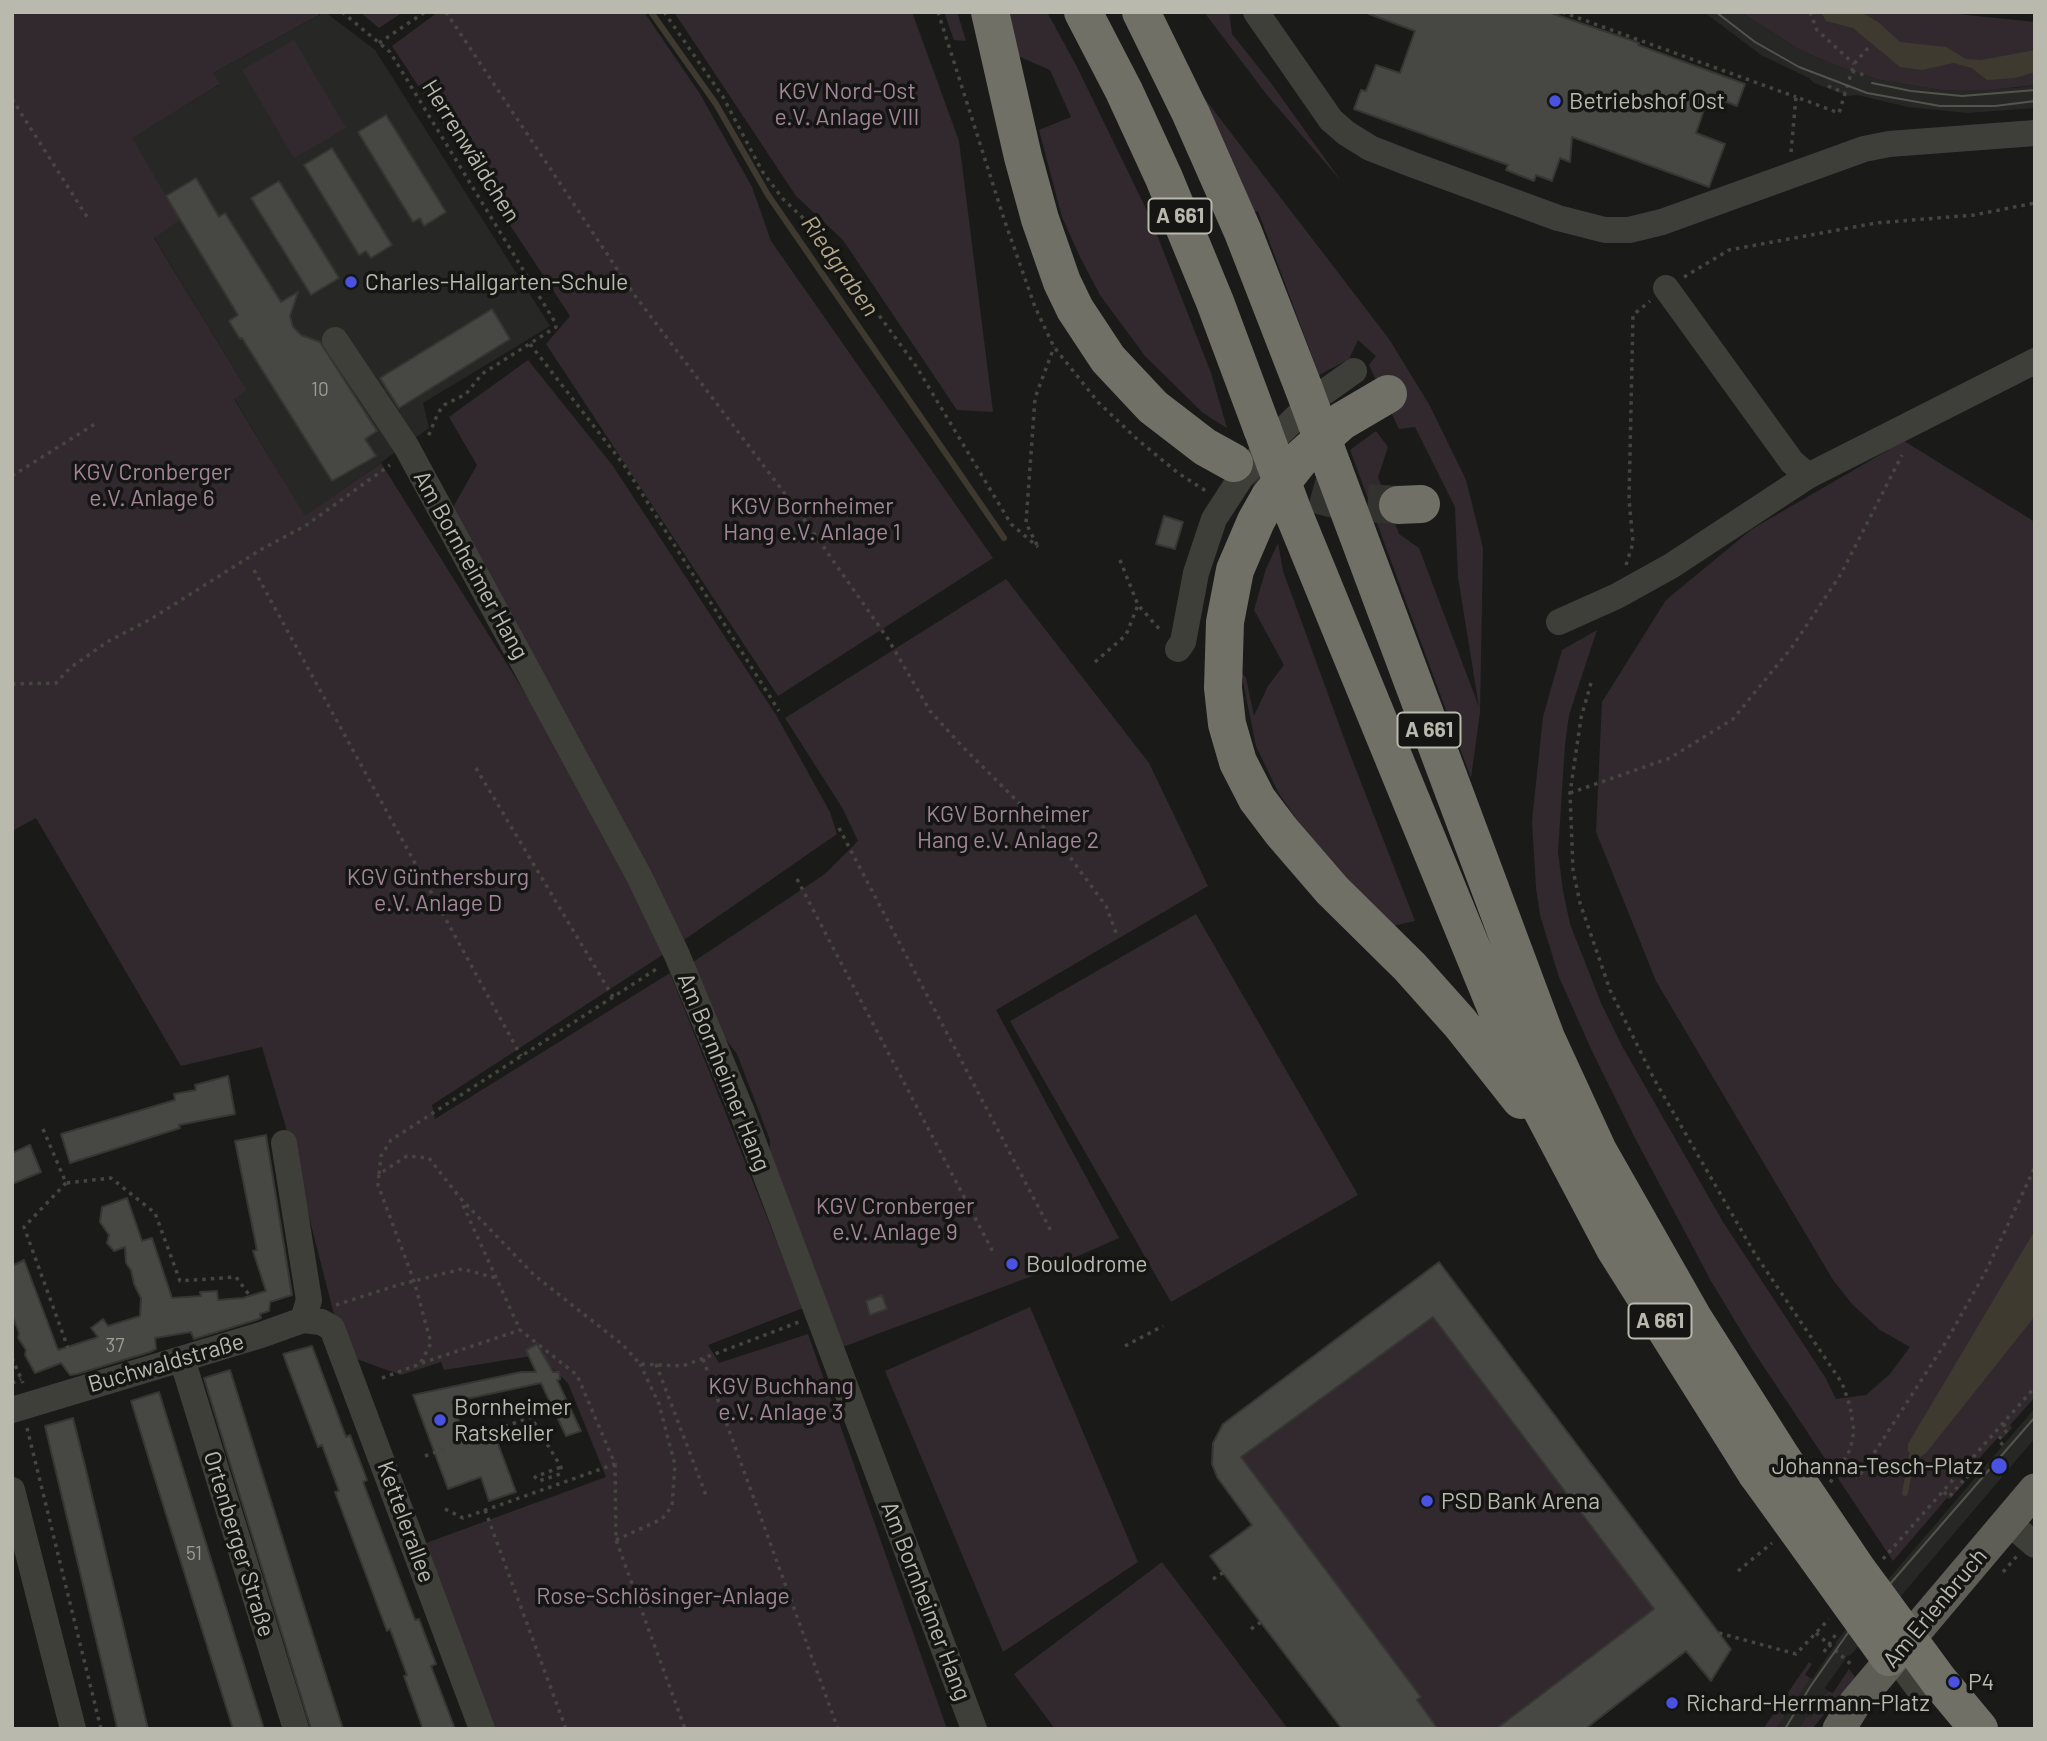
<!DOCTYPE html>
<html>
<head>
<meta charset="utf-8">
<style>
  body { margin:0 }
  #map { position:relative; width:2047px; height:1741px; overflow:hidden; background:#1a1b19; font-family:Barlow,sans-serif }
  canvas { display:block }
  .frame { position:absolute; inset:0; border:14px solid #b9b9ad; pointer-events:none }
</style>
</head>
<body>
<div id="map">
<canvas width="2047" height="1741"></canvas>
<div class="frame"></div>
</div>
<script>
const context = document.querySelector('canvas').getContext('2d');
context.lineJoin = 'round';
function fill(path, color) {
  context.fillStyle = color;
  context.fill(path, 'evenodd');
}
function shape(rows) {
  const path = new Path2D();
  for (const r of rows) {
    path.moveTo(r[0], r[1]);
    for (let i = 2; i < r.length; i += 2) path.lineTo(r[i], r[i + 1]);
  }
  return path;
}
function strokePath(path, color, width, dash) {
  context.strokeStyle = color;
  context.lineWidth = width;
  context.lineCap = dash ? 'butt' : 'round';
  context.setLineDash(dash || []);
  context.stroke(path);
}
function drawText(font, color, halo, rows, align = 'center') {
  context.font = font + ' Barlow,sans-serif';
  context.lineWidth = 7;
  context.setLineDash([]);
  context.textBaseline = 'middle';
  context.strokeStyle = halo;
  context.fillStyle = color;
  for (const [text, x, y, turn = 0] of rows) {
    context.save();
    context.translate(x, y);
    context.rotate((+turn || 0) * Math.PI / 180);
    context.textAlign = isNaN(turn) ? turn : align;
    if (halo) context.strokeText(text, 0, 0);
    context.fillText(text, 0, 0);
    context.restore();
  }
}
fill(shape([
  [325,12,375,50,550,326,423,403,429,428,305,517,234,398,247,390,154,237,180,220,131,138,219,85,213,73],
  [1704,12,1741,12,1800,50,1843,68,1880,80,1941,90,2014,88,2035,85,2035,108,1967,113,1908,107,1857,95,1848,96,1814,83,1809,78,1761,55],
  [2035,1408,2035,1438,1850,1656,1848,1655,1825,1688,1828,1691,1814,1709,1817,1711,1811,1719,1802,1729,1766,1729,1805,1675,1812,1679,1836,1644,1835,1643,1856,1617]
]), '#272825');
fill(shape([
  [12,12,318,12,319,15,213,73,220,84,132,138,180,220,154,238,247,390,234,399,305,516,381,463,542,720,667,952,432,1105,435,1119,670,973,803,1308,708,1345,719,1363,808,1334,947,1729,485,1729,418,1546,606,1477,568,1383,538,1355,444,1370,441,1362,401,1375,348,1356,338,1330,287,1131,262,1047,181,1066,36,818,12,831],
  [360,12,403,12,379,28],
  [438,12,644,12,700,94,752,187,771,241,993,558,778,696,546,344,570,316,392,46],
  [674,12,912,12,959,141,993,412,957,410,843,240,796,196],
  [944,12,957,12,966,41,954,40],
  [1006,12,1047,12,1077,67,1150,217,1211,373,1227,428,1203,413,1145,356,1100,295,1080,257,1062,217,1039,130,1071,117,1050,70,1018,56],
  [1204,12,1229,12,1232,34,1271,83,1341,181,1267,95],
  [1741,12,1938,12,2035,22,2035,85,1988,90,1941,90,1880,80,1843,68,1800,50],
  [294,40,346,128,294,158,242,70],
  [1182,69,1389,339,1430,406,1466,480,1483,548,1480,712,1471,778,1350,450,1376,431,1388,447,1378,477,1399,534,1419,548,1479,707,1458,577,1455,507,1415,427,1399,429,1369,365,1376,356,1358,340,1349,359,1319,375,1258,211,1248,214],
  [528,360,613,466,776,715,830,812,837,834,681,942,451,511,477,465,449,417],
  [1904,441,2035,522,2035,1397,2010,1425,2012,1428,2003,1438,2000,1435,1961,1479,1965,1482,1950,1499,1947,1498,1893,1561,1752,1349,1711,1281,1634,1136,1592,1051,1559,977,1540,915,1536,888,1532,821,1543,717,1562,650,1597,630,1569,715,1565,744,1558,852,1563,891,1570,924,1601,1003,1622,1046,1723,1222,1825,1377,1836,1399,1866,1395,1890,1374,1910,1347,1880,1330,1852,1304,1833,1280,1656,981,1596,832,1602,702,1666,600,1752,529],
  [1278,543,1283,571,1348,749,1415,921,1392,926,1348,883,1306,833,1278,792,1256,746,1241,672,1246,678,1254,716,1268,686,1284,665,1254,610,1266,569],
  [1006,579,1149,763,1208,886,996,1010,1119,1238,1035,1275,840,1348,769,1165,770,1140,737,1054,718,1029,693,962,825,874,858,841,843,809,785,718],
  [1196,914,1358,1195,1171,1302,1010,1021],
  [1439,1262,1710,1621,1668,1652,1674,1660,1587,1729,1376,1729,1233,1539,1252,1525,1217,1477,1212,1464,1213,1443,1223,1424],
  [1030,1307,1138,1562,1003,1652,885,1371],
  [1162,1562,1288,1729,1055,1729,1014,1674],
  [1809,1662,1812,1664,1805,1675,1810,1678,1795,1701,1793,1700,1776,1729,1763,1729],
  [1849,1669,1855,1677,1812,1729,1800,1729,1806,1717,1812,1717,1816,1711,1814,1709,1828,1691,1833,1693]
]), '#32292f');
fill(shape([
  [1821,12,1861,12,1878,22,1900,42,1946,47,1966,59,1981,60,2035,50,2035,72,2015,78,1987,80,1972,68,1953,63,1922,70,1900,67,1853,28,1826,21],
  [2035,1230,2035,1316,1926,1453,1919,1458,1912,1455,1908,1451,1908,1444]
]), '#3e3a30');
strokePath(shape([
  [651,12,716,104,768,195,1004,538],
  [1905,1493,1912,1455]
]), '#3e3a30', 6);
const building = shape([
  [1369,12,1548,12,1639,43,1638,45,1745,84,1737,106,1709,95,1696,133,1725,144,1709,187,1572,137,1570,162,1560,158,1552,181,1536,175,1534,181,1506,170,1508,165,1354,109,1361,90,1366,91,1376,65,1400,73,1415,31,1369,14,1369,12],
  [386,115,446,212,424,226,420,218,413,222,358,132,386,115],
  [332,148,392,245,371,258,366,251,359,255,304,165,332,148],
  [196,178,219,217,225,213,281,302,298,292,290,316,293,327,301,335,320,342,377,431,365,439,376,456,332,481,242,338,240,339,229,321,238,315,166,196,196,178],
  [279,181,339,278,311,295,251,198,279,181],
  [492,309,510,339,399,408,380,378,492,309],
  [1164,516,1183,522,1175,549,1156,544,1164,516],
  [228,1076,235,1114,179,1125,180,1128,70,1163,61,1134,175,1100,174,1094,196,1090,195,1085,228,1076],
  [266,1135,292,1295,270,1302,269,1311,260,1314,261,1318,256,1320,194,1339,191,1332,155,1338,156,1349,150,1352,77,1374,70,1375,61,1363,35,1373,25,1355,26,1350,18,1338,19,1333,12,1315,12,1266,24,1260,58,1350,98,1337,91,1328,103,1319,108,1326,140,1316,141,1298,134,1284,131,1270,126,1263,125,1247,114,1251,107,1243,109,1235,100,1222,102,1207,127,1198,142,1241,152,1238,172,1298,201,1296,200,1292,217,1291,218,1300,243,1298,266,1291,253,1251,257,1250,235,1141,266,1135],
  [30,1145,41,1172,12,1184,12,1153,30,1145],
  [1439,1262,1731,1649,1711,1681,1686,1651,1585,1729,1496,1729,1654,1609,1433,1317,1241,1457,1421,1697,1417,1700,1438,1729,1342,1729,1210,1556,1252,1525,1217,1477,1212,1464,1213,1443,1223,1424,1439,1262],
  [882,1295,887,1309,870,1315,866,1301,882,1295],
  [537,1344,553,1372,559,1372,560,1379,557,1380,581,1431,566,1436,541,1383,452,1402,467,1442,494,1433,516,1492,489,1501,481,1477,448,1489,413,1395,521,1372,536,1372,526,1350,537,1344],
  [312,1346,346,1437,350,1435,367,1480,363,1482,415,1620,419,1619,436,1664,431,1666,455,1729,423,1729,404,1676,407,1675,390,1629,387,1631,335,1492,339,1491,322,1445,318,1447,283,1354,312,1346],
  [230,1370,303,1603,343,1729,311,1729,204,1378,230,1370],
  [159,1392,214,1569,264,1729,233,1729,160,1495,131,1401,159,1392],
  [73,1418,85,1466,148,1729,117,1729,116,1723,45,1426,73,1418]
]);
fill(building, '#474843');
strokePath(building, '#363733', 2);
strokePath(shape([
  [1258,474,1297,489,1330,498,1363,503,1398,505]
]), '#32332f', 38, [38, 19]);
strokePath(shape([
  [342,12,390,52,555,322,556,327,482,374,466,394,444,405,438,413,428,437],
  [446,12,633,293,804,519,888,639,930,711,961,745,1061,845,1106,906,1117,935],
  [664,12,723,97,762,171,783,199,819,233,916,366,1011,524,1038,547],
  [938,12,1004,219,1035,307,1054,347,1098,402,1138,440,1178,473,1206,491],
  [1562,12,1796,97],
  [1810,12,1817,30,1854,64],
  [379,43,425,12],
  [1852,71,1867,76],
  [1828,86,1845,93],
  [12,99,89,220],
  [1791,152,1796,97,1839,113,1854,64,1868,48],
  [1684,277,1729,250,1876,223,1974,215,2035,203],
  [530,344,624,465,779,711],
  [12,476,98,422],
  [1037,545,1026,523,1035,398,1054,347],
  [1120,560,1138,605,1162,632],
  [1626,565,1633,543,1629,499,1633,315,1650,301],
  [254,570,521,1056],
  [1095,662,1126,635,1138,605],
  [1591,683,1581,718,1570,793,1573,870,1580,903,1610,990,1654,1079,1755,1254,1842,1383,1850,1406,1854,1431,1850,1450,1830,1483],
  [12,684,56,683,70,668,107,642,151,619,262,549,305,526,390,465],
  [476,768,613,997],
  [1570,793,1670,758,1733,719,1792,647,1841,574,1902,455],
  [839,828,1051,1231],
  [797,879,993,1252],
  [43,1129,66,1183,111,1178,155,1213,180,1281,236,1277,250,1296],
  [379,1174,381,1156,391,1140,658,968],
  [66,1183,24,1227,68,1348],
  [336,1305,398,1285,462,1269,496,1278],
  [1125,1346,1163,1326],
  [12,1358,23,1383],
  [703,1359,838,1729],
  [422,1363,520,1330],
  [656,1364,707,1498],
  [382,1378,420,1364,431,1343,414,1281,378,1185,379,1174,407,1156,429,1158,460,1198,534,1275,623,1345,640,1364,683,1366,799,1322],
  [12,1383,21,1379],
  [2003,1424,2008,1429,1998,1440,2003,1445],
  [27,1428,101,1729],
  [425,1456,531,1417,561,1467,560,1474,539,1481,535,1477,561,1467],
  [1843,1463,1858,1478,1946,1342,1987,1269,2035,1167],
  [615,1464,616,1540,685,1729],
  [1944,1492,1949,1497,1967,1476,1972,1481],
  [445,1509,463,1518,615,1464,577,1375,520,1330,462,1203],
  [485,1510,566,1729],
  [616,1540,662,1519,672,1506,675,1465,659,1404,640,1364],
  [1883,1559,2035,1387],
  [1738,1571,1772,1543],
  [2003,1572,2017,1556],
  [1213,1579,1224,1572],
  [1251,1629,1261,1622],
  [1719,1633,1796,1654,1829,1619],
  [1816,1633,1854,1667],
  [1824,1652,1836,1634]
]), '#464640', 3.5, [3.5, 5]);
strokePath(shape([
  [1256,12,1331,120,1346,133,1370,148,1411,164,1558,218,1605,230,1629,230,1662,222,1864,149,1889,144,2035,133],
  [1666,288,1792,462,1808,476],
  [335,340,406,446,639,876,677,955,742,1112,974,1729],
  [1559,622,1617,596,1671,566,1808,476,2035,361],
  [1178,649,1183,642,1196,573,1214,519,1240,479,1275,438,1316,398,1354,371],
  [284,1143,309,1300,303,1320],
  [182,1359,296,1729],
  [12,1410,261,1335,303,1320,321,1322,332,1328,482,1729],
  [12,1490,73,1729],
  [2008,1522,2035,1545],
  [1894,1656,1921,1692]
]), '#3f3f3a', 26);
strokePath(shape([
  [1839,1729,1855,1703,2035,1490]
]), '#5e5e57', 33);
strokePath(shape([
  [990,12,1023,157,1040,219,1062,282,1075,309,1108,359,1153,407,1205,447,1234,463],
  [1083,12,1124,91,1164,178,1215,302,1262,428],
  [1141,12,1191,114,1243,232,1304,389],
  [1388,394,1342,421,1302,457,1269,498,1256,521,1235,570,1225,622,1223,688,1227,724,1238,762,1257,799,1282,832,1332,890,1410,967,1460,1023,1521,1100],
  [1333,468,1546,1038,1598,1151,1693,1318,1783,1460],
  [1398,505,1421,504],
  [1295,517,1499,1015,1539,1105,1614,1247,1757,1474]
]), '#707067', 38);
strokePath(shape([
  [1716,12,1755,42,1799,67,1867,93,1940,106,1995,106,2035,101],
  [1872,83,1911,91,1962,96,2035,90],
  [1785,1729,1810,1687,1850,1630,2035,1417]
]), '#54544d', 2);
strokePath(shape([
  [1304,389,1333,468],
  [1262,428,1295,517],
  [1783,1460,1856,1568,1939,1681,1979,1729],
  [1757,1474,1889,1657]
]), '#707067', 38);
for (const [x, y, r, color] of [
  [1555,101,7,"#4a52e1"],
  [351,282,7,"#4a52e1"],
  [1012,1264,7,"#4a52e1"],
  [440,1420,7,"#4a52e1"],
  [1999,1466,9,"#4a52e1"],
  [1427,1501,7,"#4a52e1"],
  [1954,1682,7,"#4a52e1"],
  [1672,1703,7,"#4a52e1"]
]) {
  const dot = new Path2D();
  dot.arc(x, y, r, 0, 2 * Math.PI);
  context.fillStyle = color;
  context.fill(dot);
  strokePath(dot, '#151614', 2.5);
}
drawText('19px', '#9c9d92', null, [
  ["10",320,390],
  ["37",115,1346],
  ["51",194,1554]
]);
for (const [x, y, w] of [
  [1180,216,63],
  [1429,730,63],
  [1660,1321,63]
]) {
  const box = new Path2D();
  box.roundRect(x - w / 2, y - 17.5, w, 35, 5);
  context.fillStyle = '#151614';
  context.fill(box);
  strokePath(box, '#b9b9ad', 2);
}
drawText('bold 21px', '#b9b9ad', null, [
  ["A 661",1180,216],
  ["A 661",1429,730],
  ["A 661",1660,1321]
]);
drawText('23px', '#a28598', '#151614', [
  ["KGV Nord-Ost",847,91],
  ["e.V. Anlage VIII",847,117],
  ["KGV Cronberger",152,472],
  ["e.V. Anlage 6",152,498],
  ["KGV Bornheimer",812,506],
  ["Hang e.V. Anlage 1",812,532],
  ["KGV Bornheimer",1008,814],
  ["Hang e.V. Anlage 2",1008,840],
  ["KGV Günthersburg",438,877],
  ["e.V. Anlage D",438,903],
  ["KGV Cronberger",895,1206],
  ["e.V. Anlage 9",895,1232],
  ["KGV Buchhang",781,1386],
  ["e.V. Anlage 3",781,1412],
  ["Rose-Schlösinger-Anlage",663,1596]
]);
drawText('23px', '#b9b9ad', '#151614', [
  ["Betriebshof Ost",1569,101],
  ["Charles-Hallgarten-Schule",365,282],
  ["Boulodrome",1026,1264],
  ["Bornheimer",454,1407],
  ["Ratskeller",454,1433],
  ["Johanna-Tesch-Platz",1983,1466,"right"],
  ["PSD Bank Arena",1441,1501],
  ["P4",1968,1682],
  ["Richard-Herrmann-Platz",1686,1703]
], 'left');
drawText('23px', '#b9b9ad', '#151614', [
  ["Herrenwäldchen",471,151,58],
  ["Am Bornheimer Hang",471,565,61],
  ["Am Bornheimer Hang",724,1072,68],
  ["Buchwaldstraße",166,1363,-16],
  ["Kettelerallee",406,1522,70],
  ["Ortenberger Straße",239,1544,73],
  ["Am Bornheimer Hang",926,1601,69],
  ["Am Erlenbruch",1935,1608,-50]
]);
drawText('italic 24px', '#b1a687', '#151614', [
  ["Riedgraben",840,266,55]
]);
</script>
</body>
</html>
